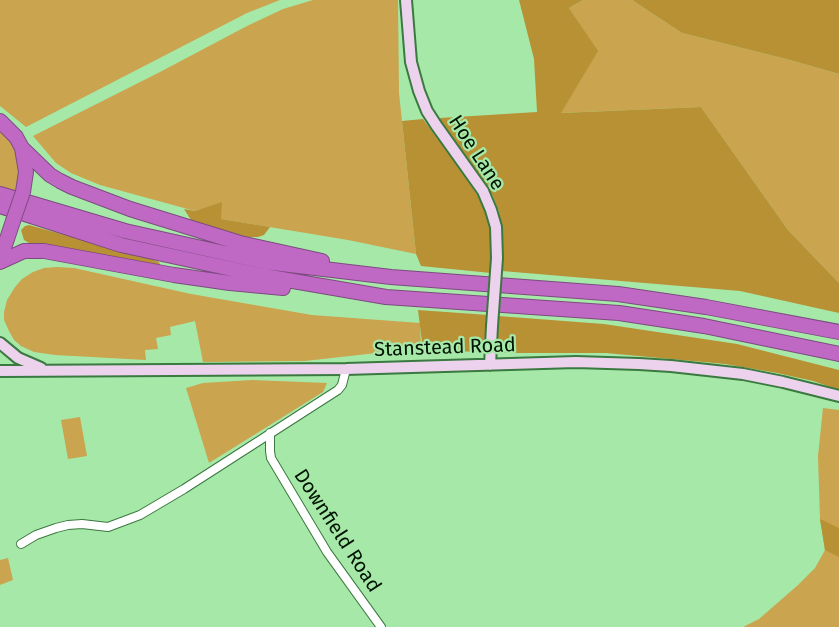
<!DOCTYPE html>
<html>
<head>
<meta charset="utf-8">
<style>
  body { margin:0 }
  canvas { display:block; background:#a6e8a8 }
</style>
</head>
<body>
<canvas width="839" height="627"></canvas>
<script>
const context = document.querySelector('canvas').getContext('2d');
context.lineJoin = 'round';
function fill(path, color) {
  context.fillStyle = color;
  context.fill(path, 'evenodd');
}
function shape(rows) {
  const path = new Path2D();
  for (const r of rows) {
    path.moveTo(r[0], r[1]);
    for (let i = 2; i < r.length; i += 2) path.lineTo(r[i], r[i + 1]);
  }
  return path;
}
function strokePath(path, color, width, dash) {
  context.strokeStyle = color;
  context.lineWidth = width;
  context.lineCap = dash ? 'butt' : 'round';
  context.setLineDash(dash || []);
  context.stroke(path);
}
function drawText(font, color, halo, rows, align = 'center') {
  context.font = font + ' "Fira Sans",sans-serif';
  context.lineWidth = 4.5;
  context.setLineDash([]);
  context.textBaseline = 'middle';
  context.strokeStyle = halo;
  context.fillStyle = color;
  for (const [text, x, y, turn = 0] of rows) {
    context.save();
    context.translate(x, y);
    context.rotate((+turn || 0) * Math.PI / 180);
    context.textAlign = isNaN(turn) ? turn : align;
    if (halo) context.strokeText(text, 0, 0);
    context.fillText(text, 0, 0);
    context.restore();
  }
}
fill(shape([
  [0,0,280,0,247,13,26,127,0,106],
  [313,0,398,0,399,93,416,254,348,240,221,219,221,203,195,211,100,185,71,173,56,163,33,136,160,72,247,26,283,9],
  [583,0,632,0,682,33,790,60,839,74,839,283,788,230,701,107,560,113,597,51,569,8],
  [0,128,14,145,21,168,17,192,0,186],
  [57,267,74,268,191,294,312,315,420,323,421,348,305,361,203,362,195,321,170,327,171,335,156,338,158,349,145,350,146,360,55,355,34,352,21,346,14,340,9,331,4,320,4,312,7,300,15,287,22,279,33,272,44,268],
  [252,380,327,383,323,392,209,463,186,388,203,383],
  [823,408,839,410,839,627,743,627,759,619,798,585,815,568,825,550,820,519,818,456],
  [80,417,87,456,68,459,61,420],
  [8,558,13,580,0,585,0,560]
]), '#caa44e');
fill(shape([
  [519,0,583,0,569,8,598,51,561,113,701,107,788,230,839,283,839,313,740,291,502,271,502,231,499,212,493,196,476,170,446,132,441,123,440,118,537,112,534,59],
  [632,0,839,0,839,74,790,60,682,33],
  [423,119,460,169,482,202,488,221,492,246,491,273,421,266,416,254,402,121],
  [222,202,221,219,270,227,264,235,258,237,247,237,196,223,191,220,184,209,195,211],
  [29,225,151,259,159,262,160,265,158,267,32,245,24,240,21,230,25,226],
  [418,310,488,315,486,346,480,352,423,350],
  [498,316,604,324,737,344,839,370,839,390,813,381,777,373,725,364,606,353,501,353,496,344],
  [820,519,839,528,839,557,825,550]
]), '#b89134');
const street = shape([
  [270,433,270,451,271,458,327,552,381,627],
  [21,544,36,535,56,528,68,525,82,524,108,527,140,515,184,489,338,390,342,385,346,369]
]);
const secondary = shape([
  [406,0,411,62,419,91,427,111,436,125,483,191,491,210,496,227,497,258],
  [0,343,18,358,41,368],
  [490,365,492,326],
  [0,371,346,369,576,362,639,364,671,366,743,374,783,382,839,396]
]);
const highway = shape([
  [0,121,16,137,22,148,26,172,23,192],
  [22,148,50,175,60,181,72,187,130,209,240,243,322,261],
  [0,194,125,231,265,262,391,277,618,294,706,307,839,332],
  [0,206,121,245,264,276,386,297,619,313,704,326,839,354],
  [0,260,13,221],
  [0,262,24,251,44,251,174,275,230,283,283,288]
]);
strokePath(street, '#3a793f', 10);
strokePath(secondary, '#3a793f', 14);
strokePath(highway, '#7d4b80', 16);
strokePath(street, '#fff', 8);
strokePath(secondary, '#ecd2ed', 10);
strokePath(highway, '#c069c4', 14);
const secondaryBridge = shape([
  [492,326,497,258]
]);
const highwayBridge = shape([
  [13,221,23,192]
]);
strokePath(secondaryBridge, '#3a793f', 14, []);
strokePath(highwayBridge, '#7d4b80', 16, []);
strokePath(secondaryBridge, '#ecd2ed', 10);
strokePath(highwayBridge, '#c069c4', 14);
drawText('20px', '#001201', '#a6e8a8', [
  ["Hoe Lane",476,153,57],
  ["Stanstead Road",445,348,-2],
  ["Downfield Road",337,531,57]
]);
</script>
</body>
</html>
